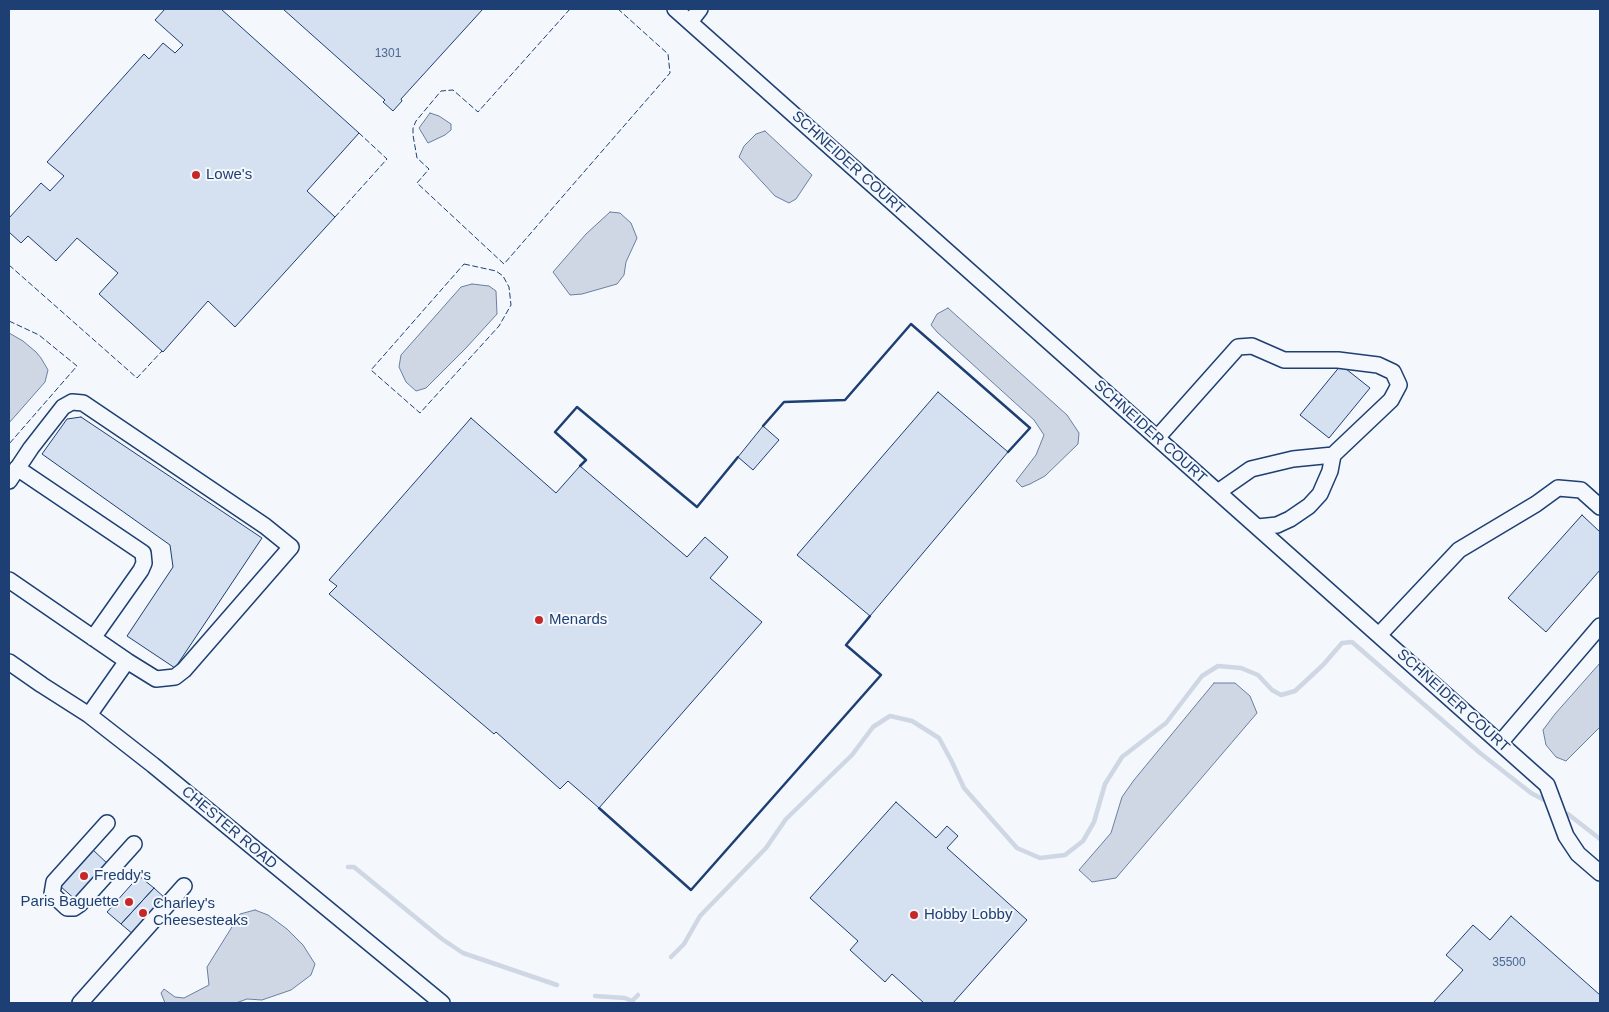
<!DOCTYPE html>
<html>
<head>
<meta charset="utf-8">
<style>
  body { margin:0 }
  #map { position:relative; width:1609px; height:1012px; overflow:hidden; background:#f4f7fb; font-family:Helvetica,sans-serif }
  canvas { display:block }
  .frame { position:absolute; inset:0; border:10px solid #1d3f73; pointer-events:none }
</style>
</head>
<body>
<div id="map">
<canvas width="1609" height="1012"></canvas>
<div class="frame"></div>
</div>
<script>
const context = document.querySelector('canvas').getContext('2d');
context.lineJoin = 'round';
function fill(path, color) {
  context.fillStyle = color;
  context.fill(path, 'evenodd');
}
function shape(rows) {
  const path = new Path2D();
  for (const r of rows) {
    path.moveTo(r[0], r[1]);
    for (let i = 2; i < r.length; i += 2) path.lineTo(r[i], r[i + 1]);
  }
  return path;
}
function strokePath(path, color, width, dash) {
  context.strokeStyle = color;
  context.lineWidth = width;
  context.lineCap = dash ? 'butt' : 'round';
  context.setLineDash(dash || []);
  context.stroke(path);
}
function drawText(font, color, halo, rows, align = 'center') {
  context.font = font + ' Helvetica,sans-serif';
  context.lineWidth = 4;
  context.setLineDash([]);
  context.textBaseline = 'middle';
  context.strokeStyle = halo;
  context.fillStyle = color;
  for (const [text, x, y, turn = 0] of rows) {
    context.save();
    context.translate(x, y);
    context.rotate((+turn || 0) * Math.PI / 180);
    context.textAlign = isNaN(turn) ? turn : align;
    if (halo) context.strokeText(text, 0, 0);
    context.fillText(text, 0, 0);
    context.restore();
  }
}
const water = shape([
  [430,113,439,116,451,124,451,130,445,135,428,143,419,128,430,113],
  [765,131,812,175,796,199,789,203,775,196,739,157,744,146,756,134,765,131],
  [610,212,620,213,631,223,637,238,626,262,624,275,617,284,582,294,570,295,553,272,586,234,610,212],
  [472,284,489,286,496,291,497,314,466,348,426,388,416,391,406,382,399,367,401,355,461,287,472,284],
  [948,308,1067,415,1079,433,1078,444,1045,476,1030,484,1022,487,1016,481,1036,455,1044,435,1034,420,937,332,931,325,937,314,948,308],
  [9,333,23,341,36,352,41,358,48,370,45,382,9,423,9,333],
  [1600,663,1600,727,1566,761,1556,757,1546,745,1543,730,1555,714,1600,663],
  [1214,683,1235,683,1250,696,1257,713,1116,878,1092,882,1079,870,1111,833,1122,797,1134,780,1214,683],
  [255,910,268,915,287,929,303,945,315,964,311,975,291,990,262,1000,247,999,236,1003,165,1003,161,993,164,989,175,997,184,998,209,985,207,967,240,914,255,910]
]);
fill(water, '#cfd7e4');
strokePath(water, '#687fa3', 1);
strokePath(shape([
  [1568,814,1600,839],
  [348,867,354,867,442,939,463,953,557,985],
  [671,957,684,944,700,916,766,848,786,819,852,755,873,727,890,716,912,721,939,738,952,762,964,788,1017,848,1040,858,1065,855,1083,841,1094,822,1105,784,1122,757,1166,723,1202,676,1218,666,1241,668,1258,675,1272,690,1281,695,1295,691,1323,665,1342,643,1352,642,1480,753,1531,793,1548,802],
  [595,996,625,998,632,1001,638,995]
]), '#cfd7e4', 4.5);
const building = shape([
  [165,9,221,9,359,133,307,191,335,217,235,327,208,301,163,352,99,294,118,273,77,238,56,261,28,236,21,243,9,232,9,218,41,183,50,191,64,176,47,162,144,54,149,59,163,43,175,53,183,45,155,20,165,9],
  [283,9,483,9,401,99,402,101,393,111,383,102,385,100,283,9],
  [1341,365,1370,388,1329,438,1300,415,1341,365],
  [938,392,1008,452,870,616,797,555,938,392],
  [81,417,262,538,175,668,127,636,173,567,170,545,42,454,67,419,81,417],
  [471,418,556,493,580,466,687,557,705,537,728,557,710,578,762,622,599,808,568,781,560,789,496,732,494,734,329,594,337,586,329,580,471,418],
  [763,426,779,440,753,470,738,457,763,426],
  [1582,515,1600,532,1600,570,1546,632,1508,598,1582,515],
  [896,802,936,838,947,826,958,836,947,848,1027,920,953,1003,924,1003,892,974,885,982,850,950,858,941,810,898,896,802],
  [92,849,109,865,77,901,60,886,92,849],
  [139,876,154,888,121,924,107,912,139,876],
  [154,888,166,899,134,935,121,924,154,888],
  [1511,916,1600,995,1600,1003,1433,1003,1463,970,1446,955,1473,925,1490,940,1511,916]
]);
fill(building, '#d5e0f0');
strokePath(building, '#1d3f73', 1);
const minor = shape([
  [675,9,1547,785,1566,836,1578,854,1600,873],
  [690,22,700,9],
  [1157,438,1238,347,1252,346,1284,360,1338,360,1378,365,1393,372,1399,385,1391,400,1333,455,1293,459,1251,469,1218,492],
  [17,468,143,553,144,563,141,570,93,638],
  [9,481,31,448,63,407,72,402,83,403,265,526,291,547,184,670,175,677,156,679,127,661],
  [1258,527,1277,525,1290,519,1309,506,1320,494,1330,471,1333,455],
  [9,580,127,661,89,715],
  [1379,635,1459,550,1536,504,1558,488,1581,490,1600,507],
  [9,662,42,685,89,715,153,765,442,1003],
  [1500,743,1600,626],
  [107,823,54,882,52,894,67,908,74,908,80,904,134,844],
  [80,1003,184,886]
]);
strokePath(minor, '#1d3f73', 18);
strokePath(minor, '#f4f7fb', 15);
strokePath(shape([
  [570,9,478,112,453,90,441,91,416,121,413,128,413,135,417,158,429,169,417,183,504,264,670,73,668,54,618,9],
  [335,217,387,159,359,133],
  [464,264,496,271,503,276,509,287,511,305,499,326,420,413,371,370,464,264],
  [9,265,137,378,162,351],
  [9,321,39,335,77,366,9,444]
]), '#1d3f73', 1, [6, 2.5]);
strokePath(shape([
  [763,426,784,402,845,400,911,324,1030,428,1008,452],
  [580,466,586,460,555,432,577,407,697,507,738,457],
  [599,808,691,890,881,675,846,645,870,616]
]), '#1d3f73', 2.5);
for (const [x, y, r, color] of [
  [196,175,5,"#c62828"],
  [539,620,5,"#c62828"],
  [84,876,5,"#c62828"],
  [129,902,5,"#c62828"],
  [143,913,5,"#c62828"],
  [914,915,5,"#c62828"]
]) {
  const dot = new Path2D();
  dot.arc(x, y, r, 0, 2 * Math.PI);
  context.fillStyle = color;
  context.fill(dot);
  strokePath(dot, '#f4f7fb', 2);
}
drawText('12px', '#4b6792', null, [
  ["1301",388,54],
  ["35500",1509,963]
]);
drawText('15px', '#1d3f73', '#f4f7fb', [
  ["SCHNEIDER COURT",848,163,42],
  ["SCHNEIDER COURT",1150,432,42],
  ["SCHNEIDER COURT",1453,701,42],
  ["CHESTER ROAD",229,828,40]
]);
drawText('15px', '#1d3f73', '#f4f7fb', [
  ["Lowe's",206,175],
  ["Menards",549,620],
  ["Freddy's",94,876],
  ["Paris Baguette",119,902,"right"],
  ["Charley's",153,904],
  ["Cheesesteaks",153,921],
  ["Hobby Lobby",924,915]
], 'left');
</script>
</body>
</html>
